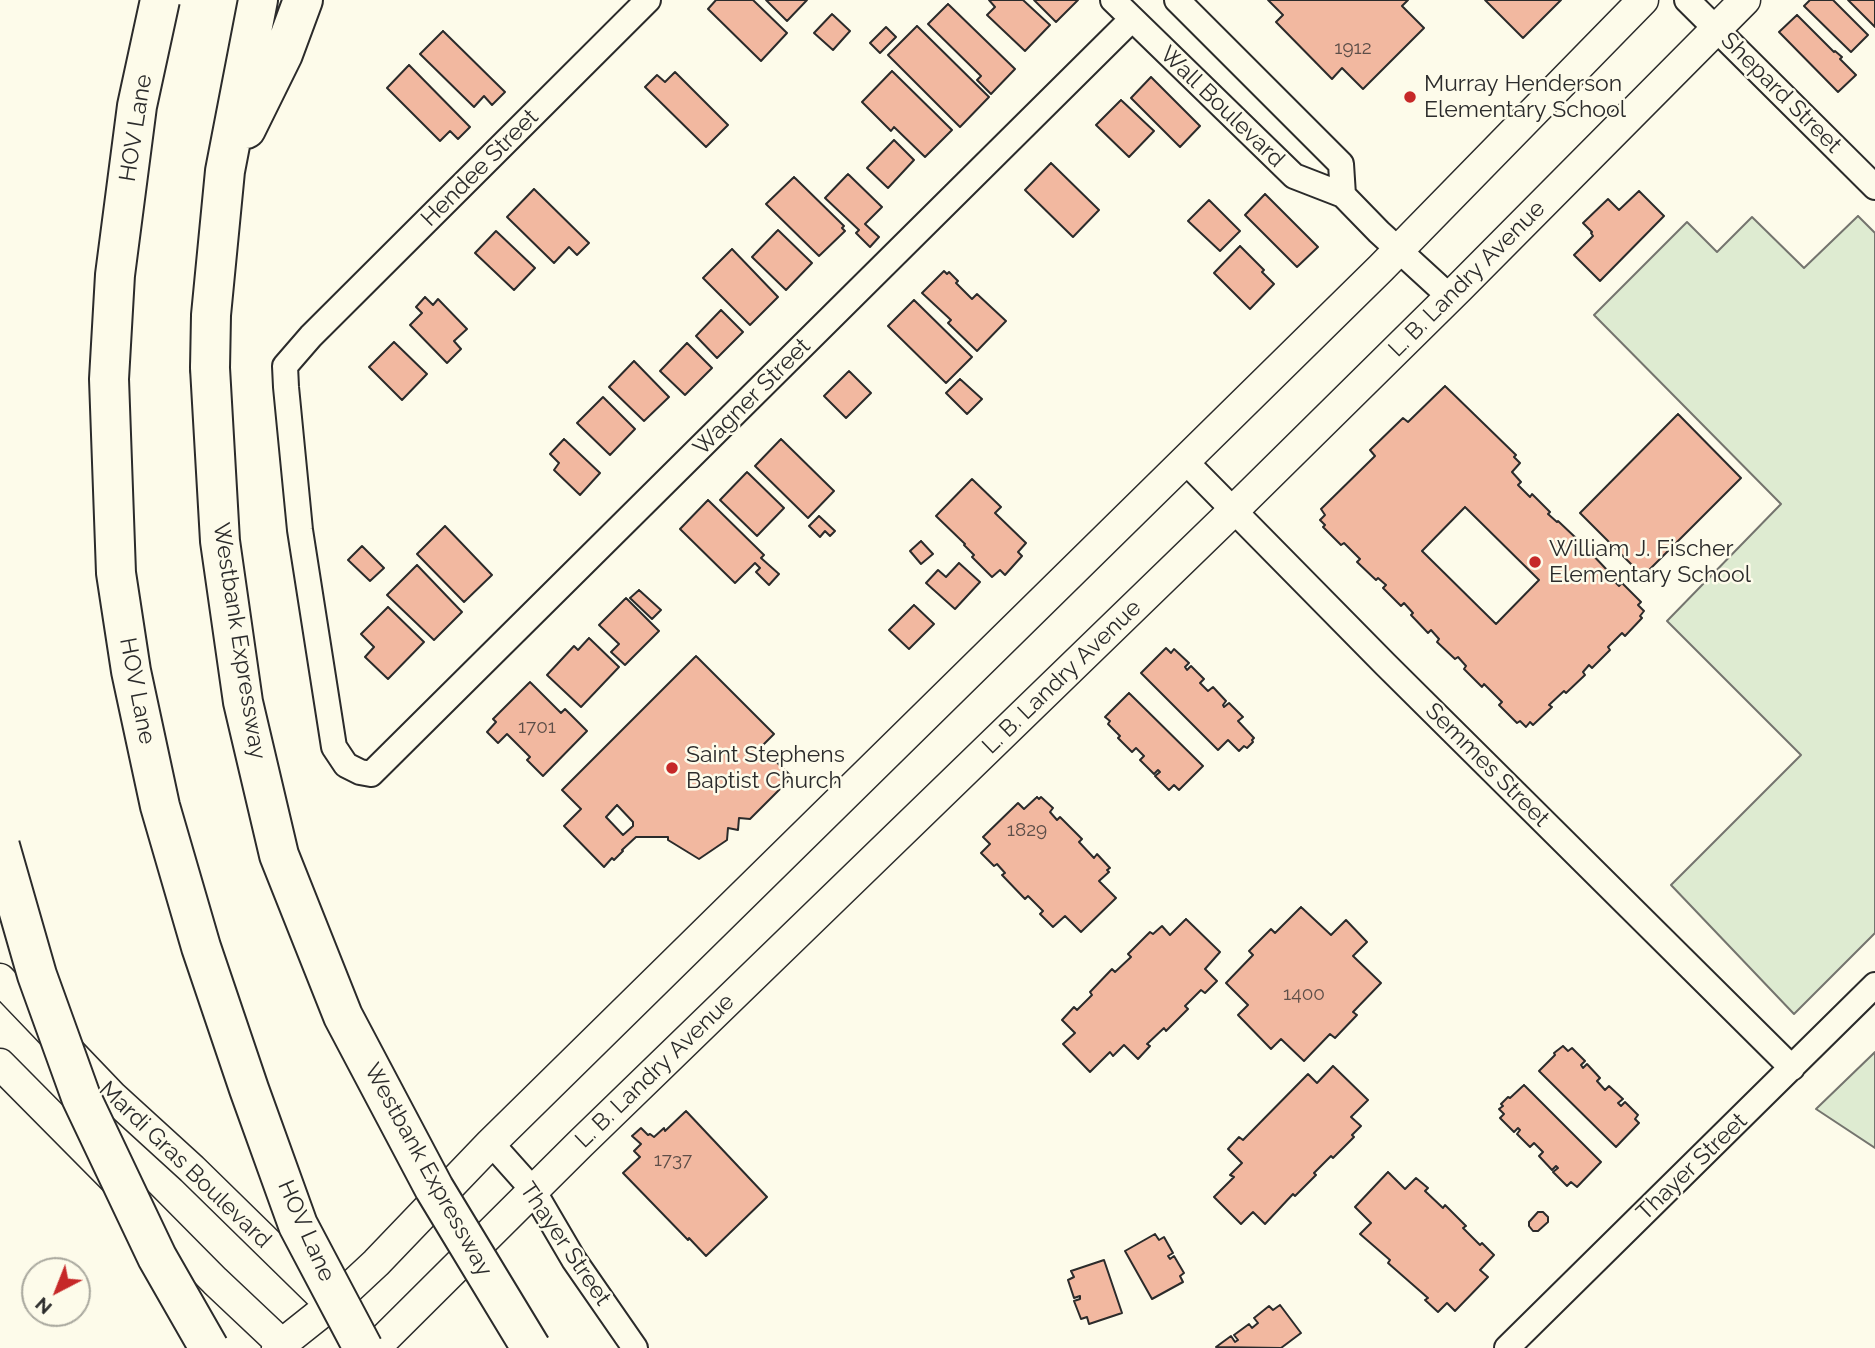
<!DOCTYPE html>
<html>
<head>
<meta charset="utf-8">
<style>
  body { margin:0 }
  #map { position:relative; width:1875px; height:1348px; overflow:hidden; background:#fdfbea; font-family:Raleway,sans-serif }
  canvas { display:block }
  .north { position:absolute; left:21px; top:1257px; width:70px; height:70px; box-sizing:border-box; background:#fdfbea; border:2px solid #a9a89e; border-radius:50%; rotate:222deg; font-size:19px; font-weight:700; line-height:28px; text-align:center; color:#2b2b2b }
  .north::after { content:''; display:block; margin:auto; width:24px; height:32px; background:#c62828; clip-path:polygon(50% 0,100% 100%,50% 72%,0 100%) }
</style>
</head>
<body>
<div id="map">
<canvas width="1875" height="1348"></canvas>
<div class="north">N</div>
</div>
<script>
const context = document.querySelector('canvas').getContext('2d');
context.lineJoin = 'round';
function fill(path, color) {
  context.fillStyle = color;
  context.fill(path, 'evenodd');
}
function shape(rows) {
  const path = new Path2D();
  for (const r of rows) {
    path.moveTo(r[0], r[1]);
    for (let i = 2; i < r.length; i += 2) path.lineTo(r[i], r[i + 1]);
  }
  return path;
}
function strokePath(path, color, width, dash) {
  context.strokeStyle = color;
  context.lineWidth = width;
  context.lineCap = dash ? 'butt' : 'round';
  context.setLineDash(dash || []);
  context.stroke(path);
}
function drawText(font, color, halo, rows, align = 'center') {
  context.font = font + ' Raleway,sans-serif';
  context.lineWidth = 5;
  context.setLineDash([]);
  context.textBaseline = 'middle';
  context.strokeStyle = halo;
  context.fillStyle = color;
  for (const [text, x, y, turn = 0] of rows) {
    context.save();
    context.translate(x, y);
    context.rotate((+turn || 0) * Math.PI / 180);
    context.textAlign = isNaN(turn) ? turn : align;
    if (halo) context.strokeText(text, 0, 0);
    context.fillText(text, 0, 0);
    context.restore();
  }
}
const green = shape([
  [1858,216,1875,233,1875,933,1794,1014,1671,885,1801,755,1667,621,1781,504,1594,315,1687,222,1717,252,1752,217,1804,268,1858,216],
  [1875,1052,1875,1148,1816,1109,1875,1052]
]);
fill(green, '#deebd1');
strokePath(green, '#74746e', 2);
const building = shape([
  [716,0,753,0,787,33,761,61,708,9,716,0],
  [766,0,807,0,787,21,766,0],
  [989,0,1023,0,1050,25,1025,51,987,15,995,7,989,0],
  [1034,0,1078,0,1056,22,1034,0],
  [1268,0,1408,0,1402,6,1424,28,1363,89,1342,68,1332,79,1276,22,1283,15,1268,0],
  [1485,0,1561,0,1523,38,1485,0],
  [1810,0,1833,0,1868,35,1851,52,1804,6,1810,0],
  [1848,0,1875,0,1875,27,1848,0],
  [948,4,1015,69,991,94,977,80,981,76,928,24,948,4],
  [832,14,850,31,833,50,814,33,832,14],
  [1797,15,1834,52,1835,51,1842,57,1840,59,1856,75,1838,92,1779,32,1797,15],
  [917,26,989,97,960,127,888,55,917,26],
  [886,27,896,37,880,53,870,43,886,27],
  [443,31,505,92,492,105,484,96,474,107,420,54,443,31],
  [409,65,470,127,458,139,450,131,440,141,387,88,409,65],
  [892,71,952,130,925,157,894,127,891,131,862,102,892,71],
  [675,72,728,125,706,147,645,87,657,75,665,82,675,72],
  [1151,77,1200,126,1180,147,1131,98,1151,77],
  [1121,100,1154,131,1129,157,1096,125,1121,100],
  [894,140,914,160,888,188,867,168,894,140],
  [1051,163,1099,210,1073,237,1025,190,1051,163],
  [848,174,882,207,865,224,879,237,870,247,856,233,859,230,825,198,848,174],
  [794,177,844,226,842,228,845,231,819,256,766,204,794,177],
  [534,189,589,243,577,255,569,247,554,263,507,217,534,189],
  [1639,191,1664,216,1600,281,1574,255,1593,236,1591,233,1592,232,1583,223,1608,199,1619,210,1639,191],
  [1265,194,1318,247,1297,267,1245,215,1265,194],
  [1209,200,1240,231,1220,251,1188,221,1209,200],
  [778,230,812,263,786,290,752,257,778,230],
  [496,231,535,268,514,290,475,253,496,231],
  [1240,246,1264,270,1262,272,1274,284,1250,309,1214,273,1240,246],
  [732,249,778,297,750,325,703,278,732,249],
  [944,271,947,274,949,272,958,281,956,283,972,299,977,294,1006,321,977,351,948,323,951,320,922,293,944,271],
  [425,297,433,305,438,299,467,329,454,341,461,349,447,363,410,325,422,313,416,307,425,297],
  [914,300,972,357,946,383,888,326,914,300],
  [721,310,743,332,717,358,696,336,721,310],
  [394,342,427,374,402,400,369,367,394,342],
  [687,343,712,368,685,395,660,371,687,343],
  [634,361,669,397,644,421,609,387,634,361],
  [849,371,871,393,846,418,824,396,849,371],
  [960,379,982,399,967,414,946,393,960,379],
  [1445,386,1516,455,1514,457,1520,463,1512,472,1521,482,1518,485,1530,497,1532,494,1550,512,1548,514,1557,522,1558,521,1576,538,1573,541,1586,553,1589,551,1607,570,1605,572,1619,586,1622,583,1641,602,1638,605,1644,611,1640,616,1642,618,1625,636,1622,633,1608,647,1610,650,1592,668,1589,665,1583,672,1585,675,1566,693,1564,691,1549,705,1552,707,1533,725,1530,722,1526,727,1520,721,1517,723,1499,705,1502,702,1484,684,1482,687,1464,669,1466,666,1458,657,1455,659,1437,642,1439,639,1431,630,1428,633,1411,615,1413,613,1404,603,1401,606,1383,588,1386,585,1378,578,1376,580,1357,562,1360,559,1344,543,1341,545,1323,527,1325,525,1320,520,1325,515,1321,509,1375,456,1370,450,1403,418,1408,422,1445,386],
  [1465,507,1539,580,1496,624,1422,551,1465,507],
  [603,397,635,429,610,455,577,423,603,397],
  [1678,414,1741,478,1643,576,1580,513,1678,414],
  [564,439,600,473,580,495,554,470,559,463,550,454,564,439],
  [781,439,834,491,808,518,755,466,781,439],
  [747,472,784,508,757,536,720,500,747,472],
  [972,479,1001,507,995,513,1026,543,1018,552,1022,556,1005,575,1000,570,992,577,972,557,974,555,964,545,965,544,936,516,972,479],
  [708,500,764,555,761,558,779,574,769,585,756,572,760,568,755,563,735,583,680,529,708,500],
  [819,516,835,531,830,536,825,531,820,537,809,526,819,516],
  [445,526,492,575,464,602,417,554,445,526],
  [921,541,933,554,921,564,910,551,921,541],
  [362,546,384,568,370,581,348,560,362,546],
  [959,563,980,582,955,609,926,583,938,570,946,577,959,563],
  [417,565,462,612,434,640,387,595,417,565],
  [639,590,661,610,652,619,630,598,639,590],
  [626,598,659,631,625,665,611,652,619,644,599,625,626,598],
  [914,605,934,624,909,649,889,630,914,605],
  [388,607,424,642,388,679,365,657,374,647,361,634,388,607],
  [589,638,619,667,581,707,547,675,574,646,578,650,589,638],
  [1166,648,1171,653,1174,649,1189,663,1185,667,1187,670,1191,666,1204,679,1200,683,1208,691,1213,687,1226,701,1223,705,1224,707,1229,703,1243,717,1238,721,1254,738,1252,740,1253,742,1247,748,1244,746,1239,751,1228,740,1218,750,1141,673,1166,648],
  [696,656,774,734,761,747,792,777,750,819,739,818,738,830,728,828,727,840,699,859,668,840,668,837,636,837,622,850,623,851,614,860,612,858,604,867,564,826,581,809,562,790,696,656],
  [617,805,633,822,633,826,623,835,606,817,617,805],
  [530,682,561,713,565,709,587,731,543,776,527,760,530,757,507,734,498,743,487,732,496,722,493,719,530,682],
  [1129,693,1203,766,1179,790,1174,785,1169,790,1155,776,1160,772,1158,770,1154,774,1140,760,1144,756,1136,748,1132,752,1118,738,1120,736,1108,724,1110,721,1105,717,1129,693],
  [1037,797,1039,799,1041,797,1053,808,1050,812,1057,820,1060,817,1082,839,1079,842,1094,858,1097,854,1110,868,1107,870,1109,872,1099,881,1116,898,1081,932,1065,916,1053,927,1040,914,1043,911,1028,896,1025,899,1002,875,1005,873,997,864,994,866,981,853,990,844,983,837,1018,803,1024,809,1037,797],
  [1301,907,1331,935,1346,920,1367,942,1353,956,1381,983,1353,1012,1357,1015,1335,1038,1330,1034,1304,1061,1281,1039,1271,1049,1238,1015,1248,1005,1226,983,1253,955,1249,951,1271,929,1275,933,1301,907],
  [1186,919,1220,952,1205,969,1217,981,1205,993,1201,990,1185,1006,1188,1009,1166,1031,1164,1028,1147,1044,1150,1046,1138,1059,1124,1045,1113,1056,1110,1052,1090,1072,1063,1044,1075,1033,1062,1020,1074,1007,1077,1010,1092,995,1090,992,1112,969,1115,972,1131,957,1128,954,1150,932,1153,934,1162,926,1170,935,1186,919],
  [1563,1046,1568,1051,1572,1048,1585,1061,1581,1065,1583,1068,1587,1064,1600,1078,1597,1081,1605,1090,1609,1086,1623,1099,1618,1103,1621,1106,1625,1102,1638,1115,1635,1119,1639,1123,1616,1147,1539,1071,1555,1055,1554,1053,1563,1046],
  [1333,1066,1368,1100,1351,1117,1361,1126,1352,1135,1354,1137,1333,1158,1331,1156,1314,1173,1316,1175,1295,1196,1293,1194,1265,1224,1253,1212,1241,1224,1214,1197,1234,1177,1230,1175,1242,1163,1228,1149,1239,1137,1243,1140,1308,1074,1317,1083,1333,1066],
  [1524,1085,1601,1162,1577,1187,1571,1182,1567,1186,1553,1172,1558,1168,1556,1166,1552,1170,1539,1156,1543,1152,1534,1143,1530,1147,1517,1134,1520,1130,1518,1128,1514,1132,1500,1118,1504,1114,1499,1109,1503,1106,1501,1104,1508,1097,1510,1098,1524,1085],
  [686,1111,767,1197,706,1256,689,1238,688,1240,623,1173,640,1157,634,1151,641,1144,632,1136,641,1128,648,1135,650,1134,654,1137,664,1128,665,1131,686,1111],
  [1388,1172,1405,1189,1416,1178,1428,1188,1425,1191,1443,1208,1445,1205,1466,1226,1463,1228,1480,1245,1482,1243,1494,1255,1480,1270,1488,1277,1455,1311,1447,1303,1438,1312,1425,1300,1428,1298,1388,1263,1390,1260,1360,1234,1371,1223,1355,1207,1388,1172],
  [1538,1212,1543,1212,1548,1217,1548,1222,1538,1231,1533,1231,1529,1226,1529,1222,1538,1212],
  [1155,1234,1159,1240,1164,1237,1173,1253,1168,1256,1170,1259,1174,1256,1184,1273,1180,1276,1183,1282,1152,1299,1125,1251,1155,1234],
  [1104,1260,1122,1313,1089,1324,1087,1317,1081,1319,1074,1301,1080,1299,1080,1296,1074,1298,1068,1280,1074,1277,1071,1271,1104,1260],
  [1280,1305,1301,1333,1281,1348,1216,1347,1231,1336,1235,1342,1238,1340,1234,1335,1249,1324,1252,1328,1258,1323,1254,1318,1269,1306,1273,1310,1280,1305]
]);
fill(building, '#f2b8a0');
strokePath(building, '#2b2b2b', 2);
const minor = shape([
  [648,0,311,336,285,366,286,387,300,530,334,747,346,765,360,772,371,774,1132,19],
  [1113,0,1294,176,1343,195,1379,232,1450,297],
  [1177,0,1341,164,1343,195],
  [1687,0,1875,187],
  [1184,460,1385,664,1792,1068],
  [491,1143,533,1190,574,1260,635,1348],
  [1507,1348,1875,985]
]);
const tertiary = shape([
  [0,979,112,1096,192,1169,334,1308],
  [0,1064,215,1281,286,1348],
  [277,1348,331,1305,376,1263,491,1143,1381,268,1643,0],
  [375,1348,580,1144,1233,511,1459,288,1745,0]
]);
const motorway = shape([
  [246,129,283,54,303,0],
  [210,368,211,315,225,171,258,0]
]);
strokePath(minor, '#2b2b2b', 28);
strokePath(tertiary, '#2b2b2b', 33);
strokePath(motorway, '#2b2b2b', 42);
strokePath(minor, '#fdfbea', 24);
strokePath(tertiary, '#fdfbea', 30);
strokePath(motorway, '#fdfbea', 38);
const motorwayBridge = shape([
  [160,0,137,106,115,275,109,379,116,573,131,671,160,806,201,947,249,1089,298,1225,363,1348],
  [210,368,220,541,243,702,279,855,343,1016,434,1188,531,1348],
  [0,846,37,975,81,1097,157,1257,209,1348]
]);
strokePath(motorwayBridge, '#2b2b2b', 42, []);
strokePath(motorwayBridge, '#fdfbea', 38);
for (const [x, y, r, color] of [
  [1410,97,7,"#c62828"],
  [1535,562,7,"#c62828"],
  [672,768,7,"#c62828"]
]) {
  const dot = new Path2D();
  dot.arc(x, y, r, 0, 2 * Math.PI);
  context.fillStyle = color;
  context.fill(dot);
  strokePath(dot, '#fdfbea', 2.5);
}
drawText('19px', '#5d4e48', null, [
  ["1912",1353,48],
  ["1701",537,727],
  ["1829",1027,830],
  ["1400",1304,994],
  ["1737",673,1160]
]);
drawText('23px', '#2b2b2b', '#fdfbea', [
  ["Murray Henderson",1424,84],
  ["Elementary School",1424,110],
  ["William J. Fischer",1549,549],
  ["Elementary School",1549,575],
  ["Saint Stephens",686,755],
  ["Baptist Church",686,781]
], 'left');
drawText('23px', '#2b2b2b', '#fdfbea', [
  ["Shepard Street",1781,93,45],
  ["Wall Boulevard",1222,107,44],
  ["HOV Lane",136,128,-81],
  ["Hendee Street",480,168,-45],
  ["L. B. Landry Avenue",1467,279,-45],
  ["Wagner Street",752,397,-45],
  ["Westbank Expressway",239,641,81],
  ["L. B. Landry Avenue",1062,677,-44],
  ["HOV Lane",137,691,79],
  ["Semmes Street",1487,765,45],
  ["L. B. Landry Avenue",655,1071,-44],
  ["Mardi Gras Boulevard",185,1165,44],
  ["Thayer Street",1692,1167,-44],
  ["Westbank Expressway",428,1170,61],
  ["HOV Lane",306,1231,66],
  ["Thayer Street",565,1244,56]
]);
</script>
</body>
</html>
